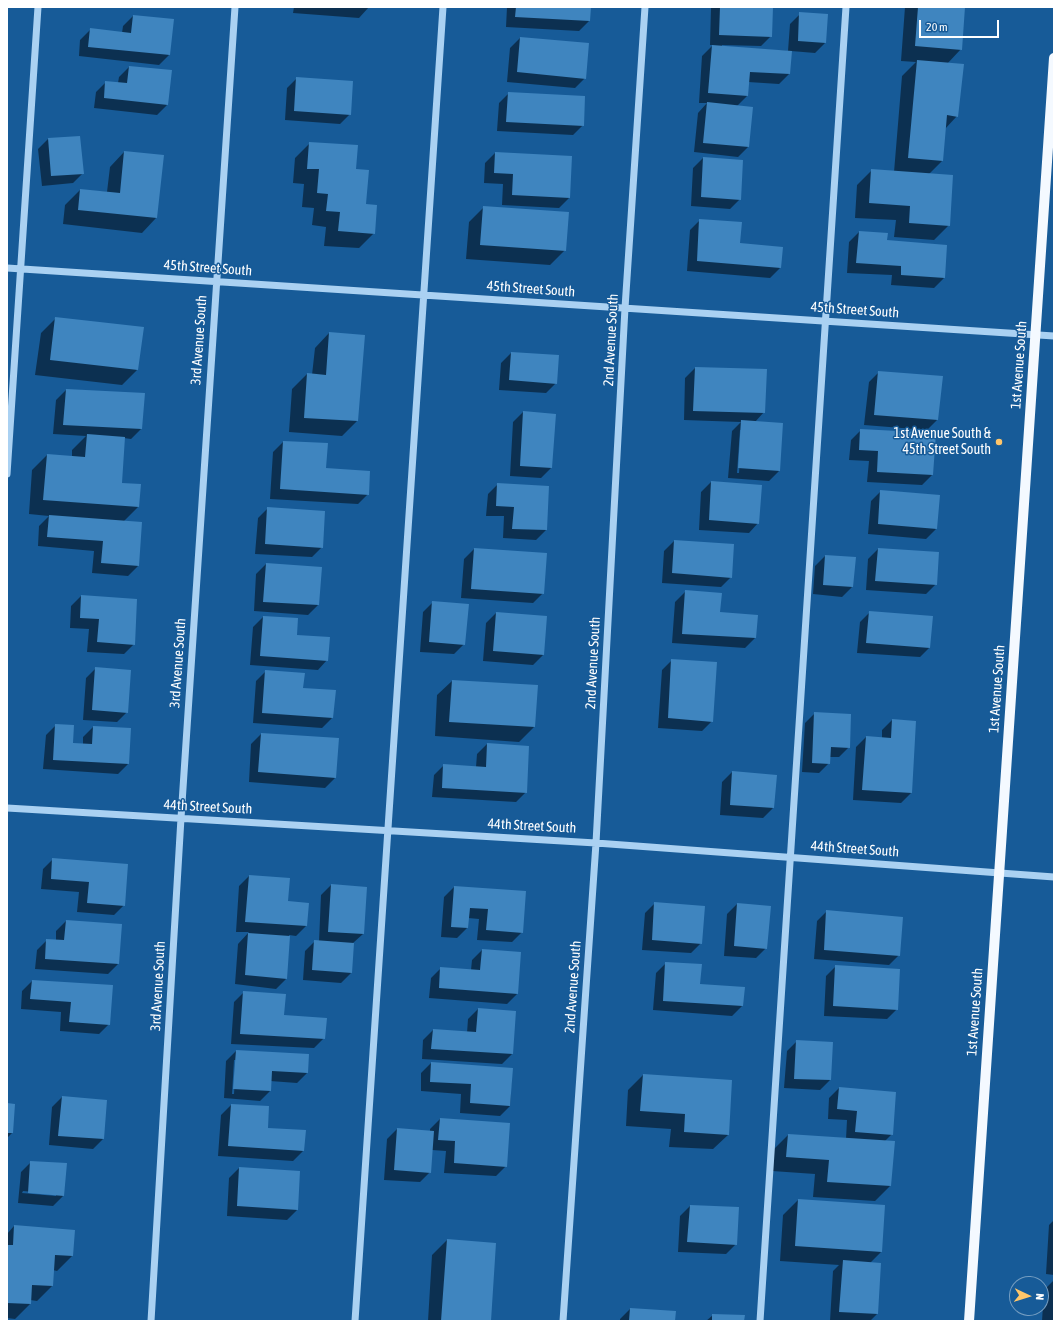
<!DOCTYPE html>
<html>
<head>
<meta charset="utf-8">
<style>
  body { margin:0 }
  #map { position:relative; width:1061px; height:1328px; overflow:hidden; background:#175b98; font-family:"Asap Condensed",sans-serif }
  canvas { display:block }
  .frame { position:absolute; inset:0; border:8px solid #fff; pointer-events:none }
  .north { position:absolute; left:1009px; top:1276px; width:40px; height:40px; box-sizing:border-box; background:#175b98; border:1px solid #749dc1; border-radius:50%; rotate:94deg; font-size:11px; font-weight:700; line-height:16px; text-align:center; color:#fff }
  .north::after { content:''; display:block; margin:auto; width:14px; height:18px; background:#ffc66a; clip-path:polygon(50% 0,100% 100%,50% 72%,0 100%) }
  .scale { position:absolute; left:919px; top:20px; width:80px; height:18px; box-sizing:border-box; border:2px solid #fff; border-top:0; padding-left:5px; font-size:12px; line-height:14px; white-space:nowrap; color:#fff; -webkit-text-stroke:3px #175b98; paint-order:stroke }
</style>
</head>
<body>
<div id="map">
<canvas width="1061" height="1328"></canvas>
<div class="frame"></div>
<div class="north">N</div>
<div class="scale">20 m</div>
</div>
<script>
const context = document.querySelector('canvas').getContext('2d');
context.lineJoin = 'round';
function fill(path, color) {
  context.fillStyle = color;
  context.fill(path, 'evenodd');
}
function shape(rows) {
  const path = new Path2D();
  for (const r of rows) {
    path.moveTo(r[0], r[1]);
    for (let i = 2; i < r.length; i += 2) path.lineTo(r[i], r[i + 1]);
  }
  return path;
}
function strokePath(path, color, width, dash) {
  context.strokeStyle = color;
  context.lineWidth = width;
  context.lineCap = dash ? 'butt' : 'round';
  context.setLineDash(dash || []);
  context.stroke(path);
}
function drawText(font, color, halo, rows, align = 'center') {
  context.font = font + ' "Asap Condensed",sans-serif';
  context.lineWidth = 3;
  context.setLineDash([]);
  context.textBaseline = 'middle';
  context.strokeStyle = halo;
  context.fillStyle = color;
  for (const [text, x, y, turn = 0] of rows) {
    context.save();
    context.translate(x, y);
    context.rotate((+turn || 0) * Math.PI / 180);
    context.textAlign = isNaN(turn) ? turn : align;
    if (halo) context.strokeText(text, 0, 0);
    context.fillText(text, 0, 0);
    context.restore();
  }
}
fill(shape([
  [294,7,369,7,359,18,293,13],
  [507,7,590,7,589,21,579,31,506,27],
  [712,7,772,7,771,36,761,46,722,45,722,47,788,51,790,24,800,14,825,43,815,53,791,51,789,74,779,84,748,82,747,96,737,106,748,147,738,157,694,152,698,113,707,103,699,103,702,56,713,45,710,45,711,8],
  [905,7,964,7,961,49,947,64,957,116,945,129,942,161,929,174,949,225,934,240,894,237,896,220,855,218,857,185,872,170,894,172,902,76,916,62,901,61],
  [133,16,169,55,159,65,79,56,80,40,90,30,122,33,123,26],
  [520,38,585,78,575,88,507,82,510,48],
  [129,67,167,105,157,115,94,108,96,92,106,82,118,83,119,77],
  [297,78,350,114,340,124,285,120,287,88],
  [509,93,583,125,573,135,497,131,499,103],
  [48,139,83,173,73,183,42,186,38,149],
  [310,143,355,170,374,233,359,248,324,246,326,227,312,225,314,208,302,207,304,184,293,183,295,158],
  [124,152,156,218,142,233,63,224,65,205,80,190,107,192,110,167],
  [495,153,571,157,569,198,559,208,502,205,503,184,484,183,485,163],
  [703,158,740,199,730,209,691,206,693,168],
  [484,207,565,250,550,265,466,259,469,222],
  [700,220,739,244,780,268,770,278,687,271,690,230],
  [859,232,886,241,944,278,934,288,891,285,892,275,847,273,849,242],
  [56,318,137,370,122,385,35,375,41,333],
  [329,333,357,421,342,436,289,432,292,389,307,374,312,375,315,348],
  [511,353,556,383,546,393,499,390,501,363],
  [695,368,766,370,764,412,755,422,779,471,769,481,728,478,732,431,741,422,684,420,685,378],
  [740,430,742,430,739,473,737,473],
  [879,372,937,420,927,430,864,425,869,382],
  [66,390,141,429,131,439,124,438,121,484,138,507,123,522,138,566,128,576,92,573,94,551,38,546,39,526,49,516,29,514,32,470,47,455,72,457,72,450,86,436,53,434,56,400],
  [523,412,551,468,541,478,510,476,513,422],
  [861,430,932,475,922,485,867,482,869,461,849,460,851,440],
  [283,442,325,469,368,494,358,504,270,499,273,452],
  [711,482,758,523,749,533,699,530,701,492],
  [498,484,546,530,536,540,503,538,504,516,486,516,488,494],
  [881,491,936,529,926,539,868,534,871,501],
  [268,508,322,547,312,557,255,554,258,518],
  [674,541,731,577,721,587,662,583,664,551],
  [474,549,543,593,533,603,461,598,464,559],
  [878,549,936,584,926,594,866,590,868,559],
  [825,556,852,587,842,597,813,594,815,566],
  [266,564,318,605,308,615,254,611,256,574],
  [685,592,719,613,755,638,745,648,672,643,675,602],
  [81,596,134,644,124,654,87,652,89,629,70,628,71,606],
  [433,602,464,644,454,654,420,652,423,612],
  [870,612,930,647,920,657,857,653,860,622],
  [496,613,543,655,533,665,483,661,486,623],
  [263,617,296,635,327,660,318,670,250,665,253,627],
  [672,660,712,721,702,731,658,728,662,670],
  [96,668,127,712,117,722,83,720,86,678],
  [266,671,302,689,332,718,322,728,253,723,256,681],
  [452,681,537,686,534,727,519,742,435,736,437,695],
  [815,713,849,747,839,757,829,757,829,763,819,773,802,772,805,723],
  [892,720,911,793,901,803,853,800,856,747,866,737,882,738,882,730],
  [56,725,72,744,83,745,83,737,93,727,128,764,118,774,43,769,46,735],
  [261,734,335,778,325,788,249,782,251,744],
  [487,744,526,792,516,802,432,797,434,775,444,765,476,767,477,754],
  [732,772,773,808,763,818,720,815,722,782],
  [53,859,127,865,124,905,114,915,77,912,79,892,41,889,43,869],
  [249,876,287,902,306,926,296,936,289,935,286,979,276,989,235,984,238,944,249,932,236,932,239,886],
  [331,885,363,934,353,943,351,973,341,983,303,980,305,951,315,941,319,942,321,895],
  [454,887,524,892,522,932,512,942,477,940,479,919,468,918,467,928,457,938,441,937,444,897],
  [655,903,701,943,691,953,642,950,645,913],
  [737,904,766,948,756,958,724,956,727,914],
  [827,911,899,955,889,965,814,959,817,921],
  [66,921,118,964,108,974,35,969,37,950,47,940,56,940,56,931],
  [482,950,517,994,507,1004,429,998,431,978,441,968,471,970,472,960],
  [666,963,699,985,742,1006,732,1016,653,1010,656,973],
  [836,966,897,1009,887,1019,824,1016,826,976],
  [32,981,112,986,109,1024,99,1034,60,1031,61,1012,21,1009,22,991],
  [244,992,283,1016,324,1038,314,1048,231,1044,234,1002],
  [478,1009,512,1054,502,1064,422,1059,423,1040,433,1030,467,1033,468,1019],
  [797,1041,832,1043,830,1080,820,1090,784,1088,787,1051],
  [236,1051,307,1073,297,1083,270,1081,270,1091,260,1101,224,1098,226,1061],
  [234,1060,236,1060,234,1094,232,1094],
  [431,1063,512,1069,510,1106,500,1116,460,1113,461,1094,421,1091,421,1073],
  [643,1075,728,1135,713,1149,669,1147,671,1129,626,1126,628,1090],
  [839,1088,892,1134,884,1142,890,1186,875,1201,813,1197,815,1174,772,1171,773,1150,788,1135,846,1139,847,1120,828,1119,829,1098],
  [62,1097,103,1139,93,1149,49,1145,52,1107],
  [7,1104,12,1133,7,1138],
  [231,1105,267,1129,303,1151,293,1161,218,1156,221,1115],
  [440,1119,509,1124,506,1166,496,1176,444,1173,446,1151,432,1150,430,1172,420,1182,384,1180,387,1139,397,1129,430,1132,430,1129],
  [31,1162,63,1196,53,1206,18,1203,21,1172],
  [23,1191,56,1194,56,1196,22,1193],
  [239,1168,297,1210,287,1220,227,1216,229,1178],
  [1054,1196,1054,1212,1053,1212],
  [798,1200,881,1252,870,1263,877,1314,870,1321,830,1321,833,1271,839,1265,780,1261,783,1215],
  [690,1206,738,1208,736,1244,726,1254,678,1252,680,1216],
  [1054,1220,1054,1275,1046,1274,1049,1225],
  [14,1226,72,1256,57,1271,53,1270,52,1286,37,1301,30,1300,30,1304,15,1319,7,1318,7,1234],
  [447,1240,490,1321,428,1321,432,1255],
  [1054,1280,1054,1321,1042,1321,1044,1290],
  [630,1309,674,1321,620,1321,620,1319],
  [713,1315,743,1321,706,1321]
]), '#0007');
fill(shape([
  [516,7,591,7,590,21,515,17],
  [720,7,773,7,772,37,719,35],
  [918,7,965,7,962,50,915,46],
  [799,12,828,14,826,43,798,41],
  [133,15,174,19,170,55,88,47,90,28,131,33],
  [520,37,589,43,586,79,517,72],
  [712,45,792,51,790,74,750,72,748,96,708,93],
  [917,60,964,64,958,117,947,115,943,161,908,158],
  [129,66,172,70,168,105,104,98,105,81,127,83],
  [296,77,353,81,351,115,294,111],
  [508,92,585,96,584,126,506,122],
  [707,102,753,107,749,147,703,143],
  [80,136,84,174,51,176,48,138],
  [309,142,358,145,356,169,369,170,366,204,377,205,375,234,338,231,340,212,326,211,328,194,317,193,319,169,307,169],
  [124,151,164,155,157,218,78,210,80,189,120,193],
  [495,152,572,156,570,198,512,195,513,174,494,173],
  [703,157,743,160,741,200,701,197],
  [871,169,953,175,950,226,909,223,910,206,869,203],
  [483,206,569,212,566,251,480,245],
  [699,219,742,222,740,243,783,247,781,268,697,261],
  [859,231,888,233,887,240,947,245,945,278,901,275,901,266,856,263],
  [55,317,144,327,138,370,50,360],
  [329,332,365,335,358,421,304,418,307,373,326,375],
  [511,352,559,355,557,384,509,380],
  [695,367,767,369,765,413,693,411],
  [878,371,943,376,938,420,874,415],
  [66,389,145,393,142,429,63,425],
  [523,411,556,414,552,468,520,466],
  [741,420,783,423,780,471,738,468],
  [860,429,936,433,933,475,877,472,878,451,859,450],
  [87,434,125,437,122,483,141,484,139,507,43,500,47,454,85,457],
  [283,441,328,443,326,468,370,471,369,495,280,489],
  [711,481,762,485,759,524,709,520],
  [497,483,549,486,547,530,512,529,514,507,496,506],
  [880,490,940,495,937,529,878,524],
  [267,507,325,511,323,548,265,544],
  [49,515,142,522,139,566,101,563,103,541,47,537],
  [674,540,734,544,732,578,672,573],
  [474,548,547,553,544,594,471,589],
  [878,548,939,552,937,585,875,581],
  [825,555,856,557,853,587,823,585],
  [266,563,322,567,319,605,263,602],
  [685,590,722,593,720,612,758,615,756,638,682,634],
  [81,595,137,599,135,645,97,642,99,619,80,618],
  [432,601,469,604,465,645,429,642],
  [869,611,933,616,930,648,866,643],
  [496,612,547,616,544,655,493,651],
  [263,616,298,618,297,635,330,637,328,661,260,656],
  [671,659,717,662,713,722,668,718],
  [95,667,131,670,128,713,92,710],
  [265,670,305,673,303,688,336,690,333,718,262,713],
  [452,680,538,685,535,727,449,722],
  [814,712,851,714,850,748,831,747,830,764,812,763],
  [892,719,916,721,912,793,862,790,866,736,891,738],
  [55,724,74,725,73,743,92,744,93,726,131,728,129,764,53,760],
  [261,733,339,738,336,778,258,772],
  [487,743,529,746,527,793,442,788,443,764,486,767],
  [732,771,777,775,774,808,730,805],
  [52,858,128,864,125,906,87,903,89,882,51,879],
  [249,875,290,878,288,901,309,903,307,926,245,922],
  [331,884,367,887,364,934,328,932],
  [454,886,526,891,523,933,486,930,488,909,470,908,468,928,451,927],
  [654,902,705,906,702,944,652,940],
  [737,903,771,906,767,949,734,946],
  [826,910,903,917,900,956,824,950],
  [66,920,122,924,119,964,45,959,46,939,64,940],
  [248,933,290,936,287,979,245,975],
  [314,940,354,943,352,973,312,970],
  [482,949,521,952,518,994,439,988,440,967,480,970],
  [665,962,702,964,700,984,745,987,743,1006,663,1001],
  [835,965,900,969,898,1010,833,1006],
  [32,980,113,985,110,1025,69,1022,71,1002,30,999],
  [243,991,286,994,284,1015,327,1018,325,1039,240,1034],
  [478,1008,516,1011,513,1054,431,1049,433,1029,476,1032],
  [796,1040,833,1042,831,1080,794,1079],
  [236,1050,309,1054,308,1073,272,1071,271,1091,233,1089],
  [431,1062,513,1068,510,1106,470,1103,471,1084,430,1082],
  [643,1074,732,1080,729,1135,684,1132,685,1114,640,1111],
  [839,1087,896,1092,893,1135,855,1132,857,1111,837,1109],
  [62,1096,107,1100,104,1139,58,1136],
  [7,1103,15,1104,13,1133,7,1133],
  [231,1104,269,1106,268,1128,306,1130,304,1151,228,1146],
  [440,1118,510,1123,507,1167,454,1163,455,1141,438,1140],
  [397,1128,434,1131,431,1173,394,1170],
  [788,1134,895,1141,891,1186,827,1182,829,1160,786,1157],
  [30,1161,67,1163,64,1196,28,1193],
  [239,1167,300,1171,298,1210,237,1206],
  [798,1199,885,1205,882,1252,795,1246],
  [690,1205,739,1207,737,1245,687,1242],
  [14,1225,75,1230,73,1256,55,1255,53,1286,32,1285,31,1304,7,1303,7,1245,13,1245],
  [447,1239,496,1243,491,1321,441,1321],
  [843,1260,881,1263,878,1314,839,1312],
  [630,1308,676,1311,675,1321,629,1321],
  [712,1314,745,1315,744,1321,712,1321]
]), '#3f85bf');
strokePath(shape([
  [7,268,1054,336],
  [7,474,38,7],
  [7,808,596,843,1054,877],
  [151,1321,181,818,235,7],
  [355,1321,443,7],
  [563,1321,596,843,625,308,645,7],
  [760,1321,846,7]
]), '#aad1f2', 7);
strokePath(shape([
  [969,1321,1054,58]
]), '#f4f9ff', 10);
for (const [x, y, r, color] of [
  [999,442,4,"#ffc66a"]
]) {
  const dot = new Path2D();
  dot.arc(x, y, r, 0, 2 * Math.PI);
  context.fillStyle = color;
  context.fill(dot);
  strokePath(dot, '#175b98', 1.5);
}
drawText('14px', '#fff', '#175b98', [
  ["45th Street South",208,268,4],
  ["45th Street South",531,289,4],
  ["45th Street South",855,310,4],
  ["3rd Avenue South",199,340,-86],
  ["2nd Avenue South",611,340,-87],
  ["1st Avenue South",1019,365,-86],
  ["3rd Avenue South",178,663,-86],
  ["2nd Avenue South",593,663,-87],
  ["1st Avenue South",997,689,-86],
  ["44th Street South",208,807,3],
  ["44th Street South",532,826,3],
  ["44th Street South",855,849,4],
  ["3rd Avenue South",158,986,-87],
  ["2nd Avenue South",573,987,-86],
  ["1st Avenue South",975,1012,-86]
]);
drawText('14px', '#fff', '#175b98', [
  ["1st Avenue South &",991,434],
  ["45th Street South",991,450]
], 'right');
</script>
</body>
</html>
